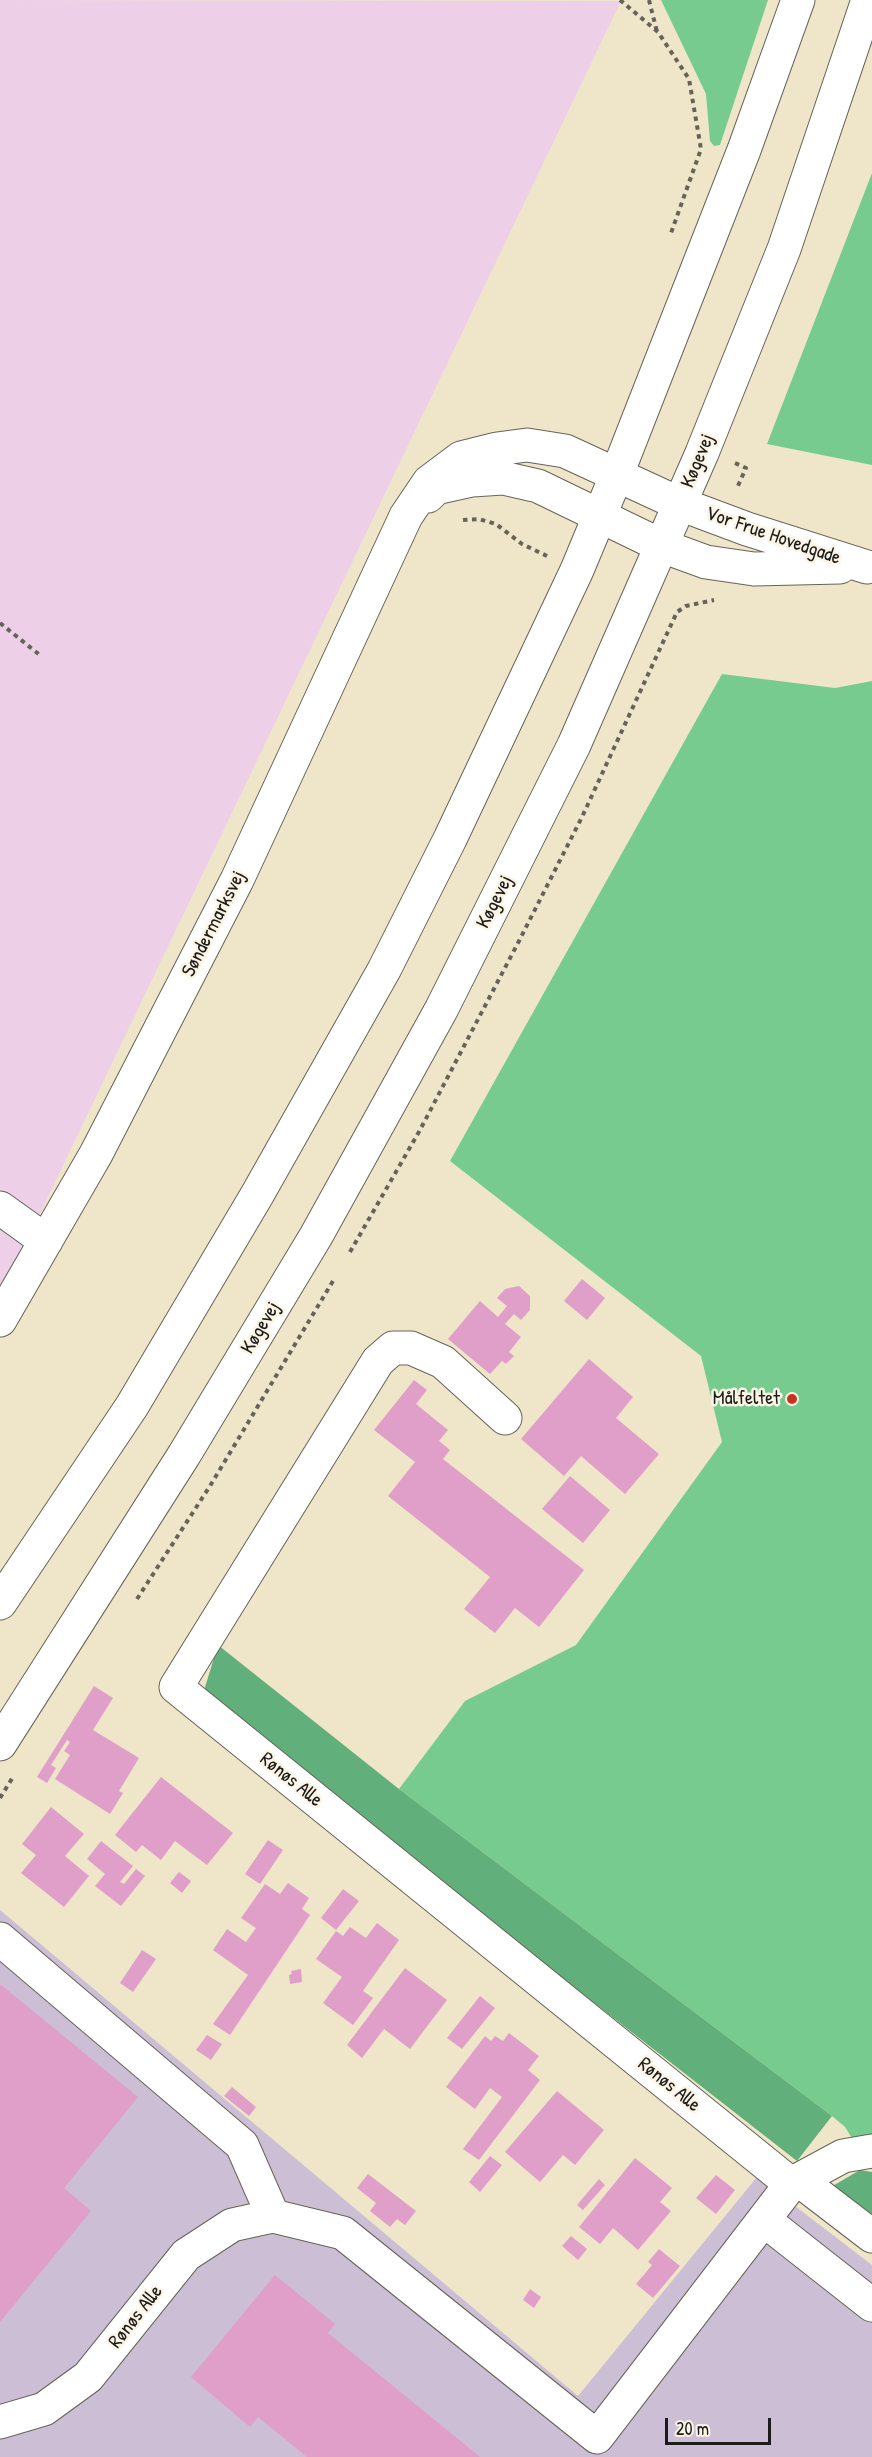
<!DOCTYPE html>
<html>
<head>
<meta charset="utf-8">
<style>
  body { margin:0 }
  #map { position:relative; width:872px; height:2457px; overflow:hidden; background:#efe6c9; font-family:"Patrick Hand",sans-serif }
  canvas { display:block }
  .scale { position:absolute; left:665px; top:2418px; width:106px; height:27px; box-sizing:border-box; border:3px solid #1c1c1c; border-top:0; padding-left:8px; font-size:18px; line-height:21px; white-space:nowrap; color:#1c1c1c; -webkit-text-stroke:4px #fcf5e5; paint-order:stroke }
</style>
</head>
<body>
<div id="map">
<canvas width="872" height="2457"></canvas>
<div class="scale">20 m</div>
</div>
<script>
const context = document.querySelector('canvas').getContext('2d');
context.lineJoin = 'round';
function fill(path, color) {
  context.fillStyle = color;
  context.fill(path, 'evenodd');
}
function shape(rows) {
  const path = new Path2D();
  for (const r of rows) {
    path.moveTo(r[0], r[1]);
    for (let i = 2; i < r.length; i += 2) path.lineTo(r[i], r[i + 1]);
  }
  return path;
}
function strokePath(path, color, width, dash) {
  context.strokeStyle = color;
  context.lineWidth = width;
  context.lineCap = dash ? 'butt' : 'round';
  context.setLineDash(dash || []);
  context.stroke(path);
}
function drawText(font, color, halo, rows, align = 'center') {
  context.font = font + ' "Patrick Hand",sans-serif';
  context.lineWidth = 5;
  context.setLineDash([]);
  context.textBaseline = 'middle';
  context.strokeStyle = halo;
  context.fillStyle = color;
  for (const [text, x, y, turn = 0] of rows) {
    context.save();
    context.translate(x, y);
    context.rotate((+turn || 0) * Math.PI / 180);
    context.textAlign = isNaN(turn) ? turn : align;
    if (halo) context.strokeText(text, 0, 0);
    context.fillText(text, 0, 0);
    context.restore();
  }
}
fill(shape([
  [0,0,621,1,0,1297]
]), '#edd0e8');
fill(shape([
  [0,1910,578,2396,757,2177,872,2265,872,2457,0,2457]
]), '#ccbed4');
fill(shape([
  [661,0,768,0,720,145,714,146,710,141,706,94],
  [872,173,872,465,767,444],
  [722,674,835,688,872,681,872,2170,845,2127,832,2116,399,1789,465,1701,576,1645,722,1442,701,1356,450,1161]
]), '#77cb8f');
fill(shape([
  [218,1645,399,1789,832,2116,797,2161,202,1697],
  [860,2170,872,2172,872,2219,831,2187]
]), '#61af7a');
fill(shape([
  [582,1279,605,1298,587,1320,564,1301],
  [519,1286,530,1296,530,1310,521,1320,514,1314,505,1324,521,1337,509,1352,514,1356,506,1364,502,1361,490,1374,448,1339,480,1301,498,1317,507,1306,497,1298,505,1289],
  [589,1359,633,1397,616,1418,659,1454,625,1494,581,1456,564,1476,521,1439],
  [414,1380,427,1390,416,1404,448,1430,439,1441,450,1450,443,1459,584,1570,539,1627,515,1608,495,1633,464,1609,490,1577,388,1496,415,1462,374,1430],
  [570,1476,610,1510,583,1543,542,1509],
  [94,1686,113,1698,93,1730,139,1758,119,1791,123,1793,110,1814,55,1779,70,1755,64,1751,70,1742,67,1740,51,1765,56,1768,47,1783,37,1777],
  [161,1777,233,1833,207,1865,175,1841,161,1860,142,1845,136,1852,115,1835],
  [51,1807,84,1834,65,1856,89,1876,64,1907,21,1873,36,1855,22,1844],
  [268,1840,283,1850,260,1884,245,1874],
  [101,1841,133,1866,120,1882,124,1884,136,1869,145,1876,121,1906,95,1886,105,1874,87,1859],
  [179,1872,191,1881,182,1893,170,1883],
  [288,1883,309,1898,302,1909,310,1915,230,2035,213,2024,248,1975,213,1950,227,1929,246,1942,256,1928,241,1918,265,1884,280,1894],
  [343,1889,359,1901,336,1930,321,1918],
  [377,1923,399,1940,363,1991,373,1998,353,2025,323,2003,342,1977,316,1959,336,1931,343,1936,350,1927,366,1938],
  [142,1950,156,1959,133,1992,120,1983],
  [405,1968,447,2000,410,2049,384,2029,362,2058,347,2045],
  [301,1969,302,1982,290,1984,289,1975,292,1974,291,1971],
  [0,1984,138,2097,64,2188,91,2211,0,2322],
  [480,1996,495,2008,462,2049,447,2038],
  [509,2033,539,2056,528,2070,540,2080,479,2160,463,2149,502,2097,490,2088,475,2109,446,2087,485,2036,491,2041,495,2036,503,2041],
  [207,2035,222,2044,211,2060,196,2050],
  [232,2087,256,2107,249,2116,224,2096],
  [557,2091,604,2130,575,2165,563,2155,540,2182,505,2152],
  [490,2156,502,2165,480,2192,469,2182],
  [635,2158,672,2188,660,2202,671,2211,638,2250,613,2228,600,2244,579,2227],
  [368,2174,416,2211,405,2225,397,2219,390,2227,370,2211,376,2203,357,2188],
  [716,2175,735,2190,716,2214,696,2198],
  [599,2179,605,2185,583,2210,577,2205],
  [571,2236,587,2249,578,2260,562,2246],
  [659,2249,680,2266,653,2298,636,2284,652,2265,648,2262],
  [275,2275,335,2324,328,2333,480,2457,307,2457,258,2417,250,2427,191,2377],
  [530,2289,541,2297,534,2308,523,2300]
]), '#df9fc9');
const minor = shape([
  [428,496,436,488,472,480,503,478,538,486,662,546,706,562,754,569,840,567],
  [0,1208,46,1241],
  [0,1320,96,1154,237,880,406,516,429,482,461,458,497,449,527,445,565,451,680,504,747,529,867,567],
  [505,1418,443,1362,411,1348,393,1348,378,1361,176,1687,791,2184],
  [0,1939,242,2145,273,2216],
  [799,2180,872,2236],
  [764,2220,872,2305],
  [0,2422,44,2409,88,2377,186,2255,232,2225,273,2216,343,2233,597,2437,791,2184,843,2156,872,2151]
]);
const major = shape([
  [0,1603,132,1406,257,1195,384,970,450,839,577,570,617,474,744,150,798,0],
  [0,1744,184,1455,316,1236,441,1010,574,745,702,453,784,249,868,0]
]);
strokePath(minor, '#666359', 35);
strokePath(major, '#666359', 35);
strokePath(shape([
  [620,0,658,32,689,79,701,149,671,233],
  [649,0,657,32],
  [735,463,746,468,737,488],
  [463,520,479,519,496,524,522,544,547,556],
  [0,623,41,656],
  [350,1252,420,1130,519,941,582,817,677,612,686,606,714,600],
  [137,1599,210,1486,333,1281],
  [0,1798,13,1777]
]), '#666359', 4, [4.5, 4.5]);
strokePath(minor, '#fff', 33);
strokePath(major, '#fff', 33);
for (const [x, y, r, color] of [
  [792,1399,6,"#c8321e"]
]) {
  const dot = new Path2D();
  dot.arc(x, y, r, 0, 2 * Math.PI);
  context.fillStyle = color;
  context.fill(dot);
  strokePath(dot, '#fcf5e5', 2);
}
drawText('20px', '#1c1c1c', '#fcf5e5', [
  ["Køgevej",698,461,-67],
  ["Vor Frue Hovedgade",773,536,19],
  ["Køgevej",495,902,-63],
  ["Søndermarksvej",214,924,-63],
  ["Køgevej",261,1328,-59],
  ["Rønøs Alle",291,1780,39],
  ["Rønøs Alle",669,2085,39],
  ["Rønøs Alle",136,2317,-52]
]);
drawText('20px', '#1c1c1c', '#fcf5e5', [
  ["Målfeltet",780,1399]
], 'right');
</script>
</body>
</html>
